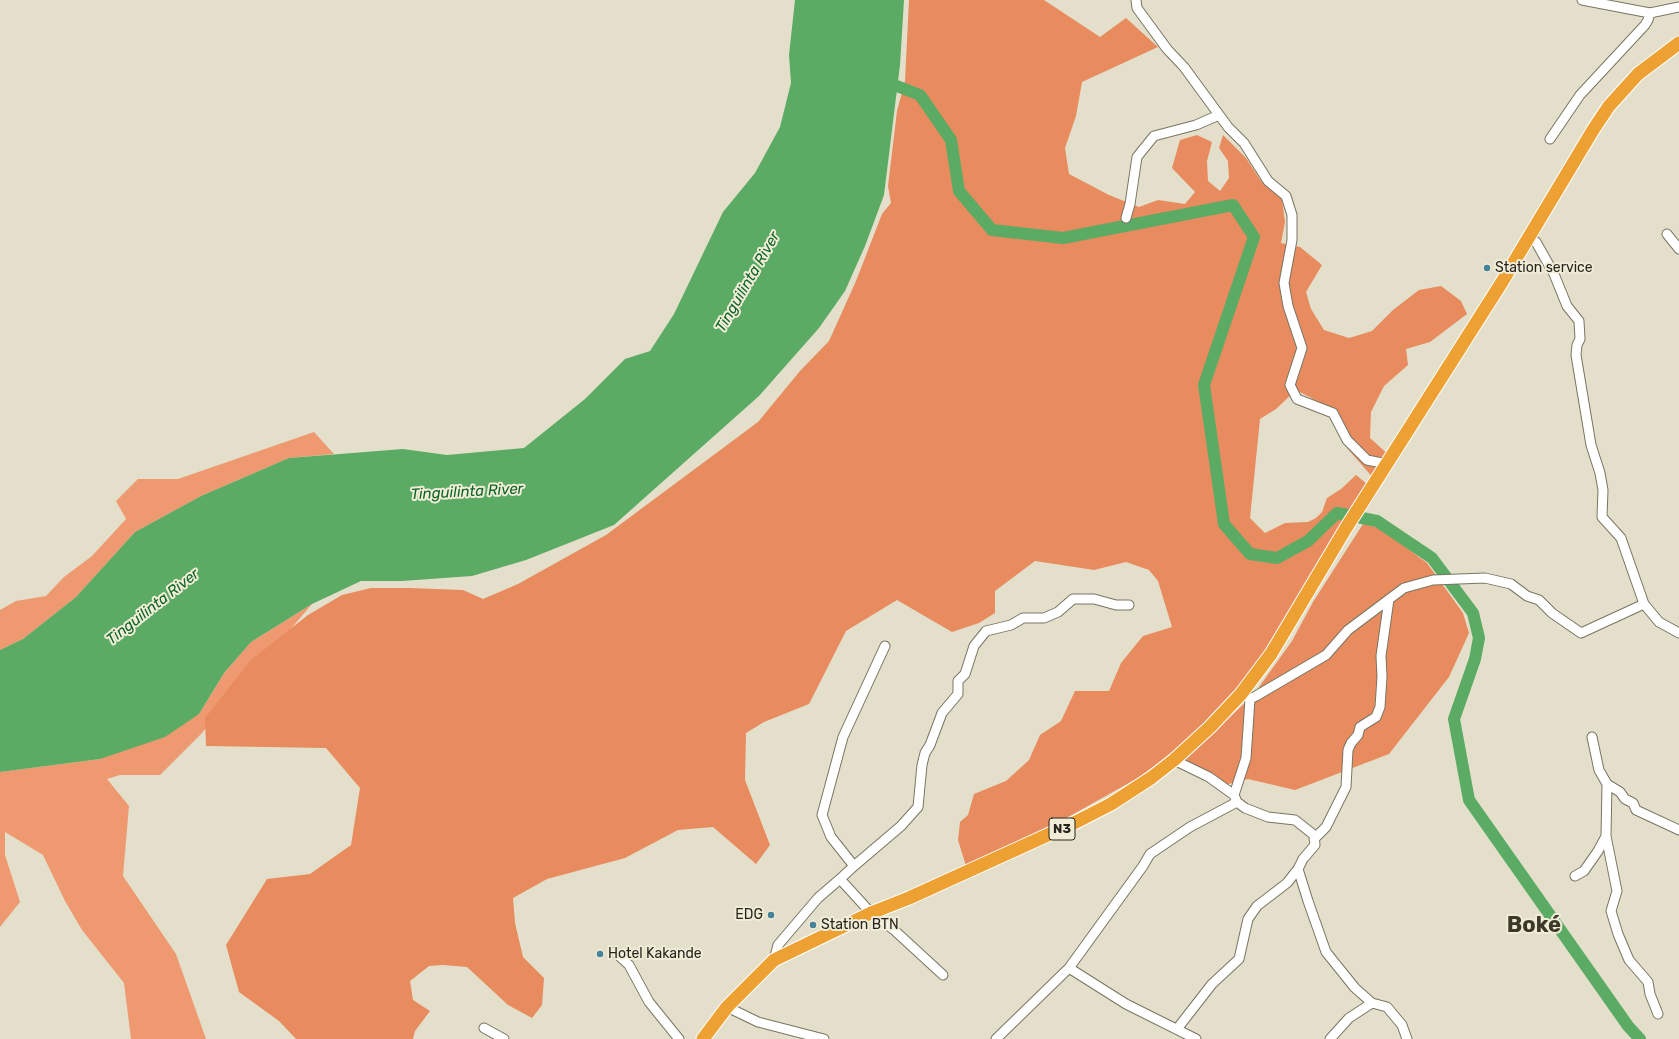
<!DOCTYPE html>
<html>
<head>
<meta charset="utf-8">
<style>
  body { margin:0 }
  canvas { display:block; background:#e4dfca }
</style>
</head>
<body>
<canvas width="1679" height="1039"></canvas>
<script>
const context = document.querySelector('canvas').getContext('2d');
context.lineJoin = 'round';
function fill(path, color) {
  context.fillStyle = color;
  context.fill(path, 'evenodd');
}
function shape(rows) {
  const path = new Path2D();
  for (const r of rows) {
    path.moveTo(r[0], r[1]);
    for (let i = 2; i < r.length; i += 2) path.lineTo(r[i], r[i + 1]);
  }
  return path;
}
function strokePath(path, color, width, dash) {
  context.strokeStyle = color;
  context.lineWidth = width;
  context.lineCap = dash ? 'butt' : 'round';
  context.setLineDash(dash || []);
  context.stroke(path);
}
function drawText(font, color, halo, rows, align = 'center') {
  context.font = font + ' Rubik,sans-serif';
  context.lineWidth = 4;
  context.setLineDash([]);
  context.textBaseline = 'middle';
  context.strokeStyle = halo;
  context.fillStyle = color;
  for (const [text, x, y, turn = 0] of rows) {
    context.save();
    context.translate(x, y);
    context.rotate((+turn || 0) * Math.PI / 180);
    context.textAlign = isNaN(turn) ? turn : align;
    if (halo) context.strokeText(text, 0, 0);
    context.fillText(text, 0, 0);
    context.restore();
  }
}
fill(shape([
  [314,432,334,454,289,458,201,496,135,532,76,597,23,639,0,650,0,610,16,601,46,596,64,577,92,556,126,519,116,501,138,479,178,479],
  [312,604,201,734,160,775,120,775,107,779,129,806,123,876,176,954,206,1039,131,1039,124,983,82,930,65,901,43,855,5,832,5,855,20,902,0,927,0,772,100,759,199,714,224,673,251,642]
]), '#ef9971');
fill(shape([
  [909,0,1044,0,1100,37,1126,18,1158,47,1082,82,1076,116,1065,148,1069,174,1109,195,1139,207,1158,200,1185,204,1195,192,1172,168,1180,140,1197,135,1212,142,1207,161,1208,181,1220,191,1229,178,1228,161,1219,148,1223,135,1246,158,1261,181,1282,199,1285,222,1281,243,1300,247,1322,265,1306,292,1311,309,1324,330,1349,338,1372,331,1393,310,1419,290,1441,286,1461,301,1467,314,1430,342,1406,349,1408,365,1384,386,1371,412,1370,438,1390,456,1375,480,1347,448,1340,419,1319,402,1296,390,1276,409,1260,419,1250,518,1265,533,1285,523,1308,522,1316,518,1322,512,1327,498,1341,489,1356,475,1367,484,1255,670,1187,744,1136,779,1070,816,966,866,958,840,960,822,968,815,974,794,1006,781,1029,760,1040,735,1061,721,1075,691,1109,691,1121,663,1143,636,1172,627,1158,581,1149,570,1126,562,1094,570,1035,561,995,591,995,613,979,623,952,632,897,600,846,631,809,704,764,722,746,733,745,780,770,845,756,864,713,827,678,830,625,858,547,879,513,898,515,923,523,957,544,978,542,1005,532,1018,508,1005,467,967,443,965,429,966,410,981,413,1000,430,1011,415,1031,413,1039,296,1039,279,1021,239,992,226,945,267,879,310,874,351,845,360,788,326,748,206,746,205,718,251,660,308,615,342,595,371,588,410,588,463,590,483,599,518,584,606,535,758,422,800,371,829,341,856,281,882,214,891,203,888,186,897,111,905,81],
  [1363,524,1380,528,1427,563,1463,613,1469,633,1449,677,1389,754,1295,790,1248,779,1217,787,1183,762,1254,694,1292,641,1313,602]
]), '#e88b5e');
fill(shape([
  [795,0,904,0,900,65,884,195,865,246,845,291,819,328,759,396,614,525,526,560,472,576,402,581,361,581,312,604,251,642,224,673,199,714,165,737,100,759,0,772,0,650,23,639,76,597,135,532,201,496,289,458,403,449,447,455,524,448,585,399,625,359,650,351,674,314,723,212,755,173,780,127,791,83,789,55]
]), '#5bab65');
strokePath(shape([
  [884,81,920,95,951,140,959,191,992,230,1063,238,1233,205,1254,237,1204,385,1224,524,1250,554,1277,558,1308,541,1337,513,1377,521,1432,558,1473,613,1479,638,1475,659,1454,719,1469,800,1628,1026,1640,1039]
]), '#5bab65', 12);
const minor = shape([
  [1136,0,1137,8,1167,49,1184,67,1228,127,1244,143,1268,181,1286,196,1292,215,1292,240,1284,283,1288,306,1302,348,1290,385,1297,399,1333,413,1347,440,1367,460,1387,464],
  [1582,0,1650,13,1679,7],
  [1550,139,1580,95,1645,25,1648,20,1650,13],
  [1126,218,1130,204,1137,157,1154,136,1196,125,1219,115],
  [1667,234,1679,249],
  [1528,238,1536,242,1554,274,1567,306,1579,321,1580,339,1577,345,1576,355,1591,445,1600,473,1603,490,1602,517,1621,538,1644,604,1659,622,1679,633],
  [1241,694,1250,699,1256,696,1326,655,1348,630,1404,588,1433,580,1485,578,1511,584,1527,596,1539,600,1552,613,1581,633,1644,604],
  [1592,737,1599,770,1607,784,1620,792,1625,799,1633,803,1636,810,1679,830],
  [1174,760,1209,777,1234,795,1237,802,1245,808,1268,817,1295,820,1314,835,1315,845,1303,859,1298,869,1308,901,1326,952,1355,988,1372,1003,1387,1007,1402,1025,1407,1039],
  [1234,795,1246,758,1250,699],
  [1606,836,1617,891,1611,911,1618,934,1629,960,1648,982,1650,994,1658,1014],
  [1314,839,1326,827,1346,787,1348,750,1351,743,1358,735,1360,727,1376,717,1380,707,1382,677,1381,656,1389,599],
  [854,866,901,826,918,807,922,765,925,753,930,745,942,713,958,694,958,681,965,674,974,646,986,631,1011,625,1023,618,1044,618,1058,612,1073,599,1094,599,1116,605,1129,605],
  [1575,876,1584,871,1598,851,1606,836,1607,784],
  [840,879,854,866,831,837,822,815,843,737,885,646],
  [615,952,629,965,649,1002,679,1039],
  [774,960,778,945,818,898,840,879,871,913,893,929,943,975],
  [1069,968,1126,1004,1196,1039],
  [727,1007,758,1022,824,1039],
  [484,1028,504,1039],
  [1177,1029,1212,984,1239,959,1248,919,1257,906,1287,883,1298,869],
  [996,1039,1069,968,1143,866,1150,854,1190,827,1237,802],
  [1330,1039,1349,1018,1372,1003]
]);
const highway = shape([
  [703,1039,727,1007,774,960,871,913,909,898,1074,823,1111,804,1151,778,1174,760,1210,727,1241,694,1271,654,1346,528,1502,282,1593,130,1609,106,1638,74,1679,43]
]);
strokePath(minor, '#797562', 11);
strokePath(highway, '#fff', 15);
strokePath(minor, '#fff', 9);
strokePath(highway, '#eea133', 13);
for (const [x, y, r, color] of [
  [1487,268,4,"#458398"],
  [771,915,4,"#458398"],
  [813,925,4,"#458398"],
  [600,954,4,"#458398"]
]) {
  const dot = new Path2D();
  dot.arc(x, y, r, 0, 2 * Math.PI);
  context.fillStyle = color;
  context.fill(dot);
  strokePath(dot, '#f1ecd7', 1.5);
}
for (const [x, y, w] of [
  [1062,829,26]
]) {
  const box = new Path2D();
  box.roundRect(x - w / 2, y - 11, w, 22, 3);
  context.fillStyle = '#f1ecd7';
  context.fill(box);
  strokePath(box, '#26251d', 1);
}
drawText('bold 13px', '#26251d', null, [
  ["N3",1062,829]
]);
drawText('14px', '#26251d', '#f1ecd7', [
  ["Station service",1495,268],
  ["EDG",763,915,"right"],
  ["Station BTN",821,925],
  ["Hotel Kakande",608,954]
], 'left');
drawText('italic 15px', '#0a6422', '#f1ecd7', [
  ["Tinguilinta River",748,282,-60],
  ["Tinguilinta River",467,492,-3],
  ["Tinguilinta River",153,607,-38]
]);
drawText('bold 22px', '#3d3928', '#f1ecd7', [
  ["Boké",1534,926]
]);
</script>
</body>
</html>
